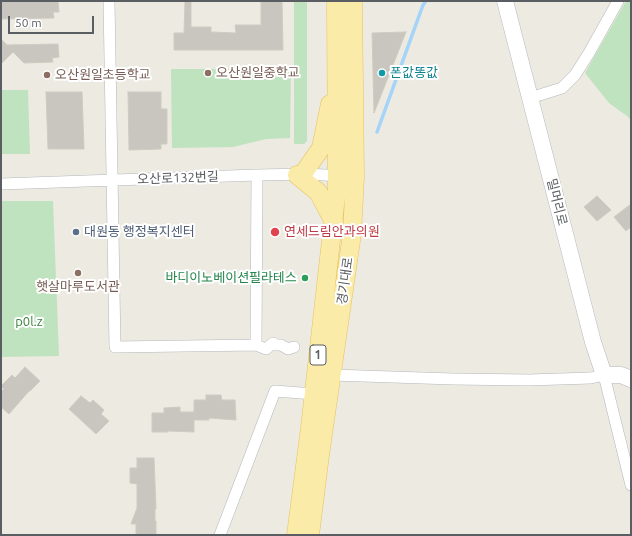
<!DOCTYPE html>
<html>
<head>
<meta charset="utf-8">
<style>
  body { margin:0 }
  #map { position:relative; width:632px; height:536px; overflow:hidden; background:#eceae1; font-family:Ubuntu,sans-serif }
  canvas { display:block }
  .frame { position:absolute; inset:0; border:2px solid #5a5d61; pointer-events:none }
  .scale { position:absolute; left:8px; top:16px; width:86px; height:18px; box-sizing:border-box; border:2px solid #5a5d61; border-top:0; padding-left:5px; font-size:12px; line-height:14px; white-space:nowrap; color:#5a5d61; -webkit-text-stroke:3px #fff; paint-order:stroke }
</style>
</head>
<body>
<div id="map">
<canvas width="632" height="536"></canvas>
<div class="frame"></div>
<div class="scale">50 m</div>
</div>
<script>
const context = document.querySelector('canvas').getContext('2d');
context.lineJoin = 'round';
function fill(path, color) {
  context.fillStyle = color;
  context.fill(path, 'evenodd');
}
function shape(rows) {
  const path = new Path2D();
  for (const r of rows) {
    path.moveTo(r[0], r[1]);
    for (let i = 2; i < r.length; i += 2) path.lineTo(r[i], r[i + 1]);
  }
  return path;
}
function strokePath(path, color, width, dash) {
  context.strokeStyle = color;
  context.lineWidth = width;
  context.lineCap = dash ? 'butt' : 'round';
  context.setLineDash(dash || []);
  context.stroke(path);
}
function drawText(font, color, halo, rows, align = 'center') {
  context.font = font + ' Ubuntu,"Noto Sans KR",sans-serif';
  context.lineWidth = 4;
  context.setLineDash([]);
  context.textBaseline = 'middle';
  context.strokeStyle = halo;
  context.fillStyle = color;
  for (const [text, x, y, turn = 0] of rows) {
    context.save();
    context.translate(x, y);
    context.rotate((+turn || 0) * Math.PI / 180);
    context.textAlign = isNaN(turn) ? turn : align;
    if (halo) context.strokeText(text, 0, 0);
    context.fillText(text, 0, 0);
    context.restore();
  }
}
fill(shape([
  [294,1,307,1,307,141,304,144,294,144],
  [626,1,631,1,631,120,627,116,609,103,585,73],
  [171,69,291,69,290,138,266,139,233,147,172,148],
  [1,90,28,90,30,154,1,154],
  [2,201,53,201,59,356,1,357,1,202]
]), '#bfe2bf');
strokePath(shape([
  [377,132,423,5,426,1]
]), '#a4d4f9', 3.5);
const building = shape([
  [1,1,58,1,59,12,53,12,54,18,1,19,1,1],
  [185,1,191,1,191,27,211,27,211,32,236,33,235,25,261,25,261,1,282,1,283,50,174,50,174,33,184,33,185,1],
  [406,32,374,113,372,33,406,32],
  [1,39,7,45,58,44,59,57,52,58,53,62,24,63,13,52,1,64,1,39],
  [46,92,82,92,84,149,48,149,46,92],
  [128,92,161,92,161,109,167,109,167,144,161,144,161,149,129,150,128,92],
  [597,196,611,210,597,221,584,207,597,196],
  [631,204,631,227,626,231,614,217,631,204],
  [25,367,40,381,30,391,29,391,9,414,1,407,1,392,4,389,1,386,12,375,15,378,25,367],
  [206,395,221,395,222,400,235,400,236,420,209,418,209,420,194,420,194,432,168,431,168,432,152,432,152,413,164,413,164,408,180,407,180,412,194,412,194,400,206,400,206,395],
  [81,396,90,403,93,400,104,410,101,414,109,421,96,434,69,409,81,396],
  [137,458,154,458,156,509,155,509,155,521,156,521,156,535,136,535,136,524,131,524,137,508,137,484,130,483,130,468,137,468,137,458]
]);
fill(building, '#c9c6c0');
strokePath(building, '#d0cbc0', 1);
const street = shape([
  [109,1,115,347,256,345,257,175],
  [530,98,562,88,575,75,589,53,618,1],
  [1,184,257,175,307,174,342,176],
  [256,345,266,349,273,343,277,345,281,345,288,349,294,347],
  [332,375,453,379,529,380,591,378,604,375,631,485],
  [220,535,275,391,314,394]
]);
const secondary = shape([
  [505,1,593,342,604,375,621,375,631,379]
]);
const primary = shape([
  [303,174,321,148,330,104],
  [297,175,318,192,334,222],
  [296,535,310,428,337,187,336,1],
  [310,535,320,455,352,234,355,177,353,1]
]);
strokePath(street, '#b4b7bb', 12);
strokePath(secondary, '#b5b8bd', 17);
strokePath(primary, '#e8c15e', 19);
strokePath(street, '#fff', 11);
strokePath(secondary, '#fff', 16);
strokePath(primary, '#faeca8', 18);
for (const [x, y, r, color] of [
  [208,73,4,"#8d6e63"],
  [382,73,4,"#0f9aa8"],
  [47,75,4,"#8d6e63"],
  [76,232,4,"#5c6f8a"],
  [275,232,5,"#e0444e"],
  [78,273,4,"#8d6e63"],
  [305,278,4,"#2e9e5b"]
]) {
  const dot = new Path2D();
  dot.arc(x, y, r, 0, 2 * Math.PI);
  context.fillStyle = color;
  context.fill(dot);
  strokePath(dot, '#fff', 1.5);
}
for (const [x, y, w] of [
  [318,355,16]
]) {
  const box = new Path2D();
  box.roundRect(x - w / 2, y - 10, w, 20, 3);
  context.fillStyle = '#fff';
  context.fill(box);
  strokePath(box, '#5a5d61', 1);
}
drawText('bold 12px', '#5a5d61', null, [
  ["1",318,355]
]);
drawText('13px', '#785e54', '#fff', [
  ["오산원일중학교",216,73],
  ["오산원일초등학교",55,75],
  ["햇살마루도서관",78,287,"center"]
], 'left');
drawText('13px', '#0d838f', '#fff', [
  ["폰값똥값",390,73]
], 'left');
drawText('13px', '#5a5d61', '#fff', [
  ["오산로132번길",178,178,-2],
  ["밀머리로",557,202,76],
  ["경기대로",345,281,-82]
]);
drawText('13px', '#4e5e75', '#fff', [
  ["대원동 행정복지센터",84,232]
], 'left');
drawText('13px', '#be3a42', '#fff', [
  ["연세드림안과의원",284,232]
], 'left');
drawText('13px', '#27864d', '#fff', [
  ["바디이노베이션필라테스",297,278]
], 'right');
drawText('13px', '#39813d', '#fff', [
  ["p0l.z",29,322]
]);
</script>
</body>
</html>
